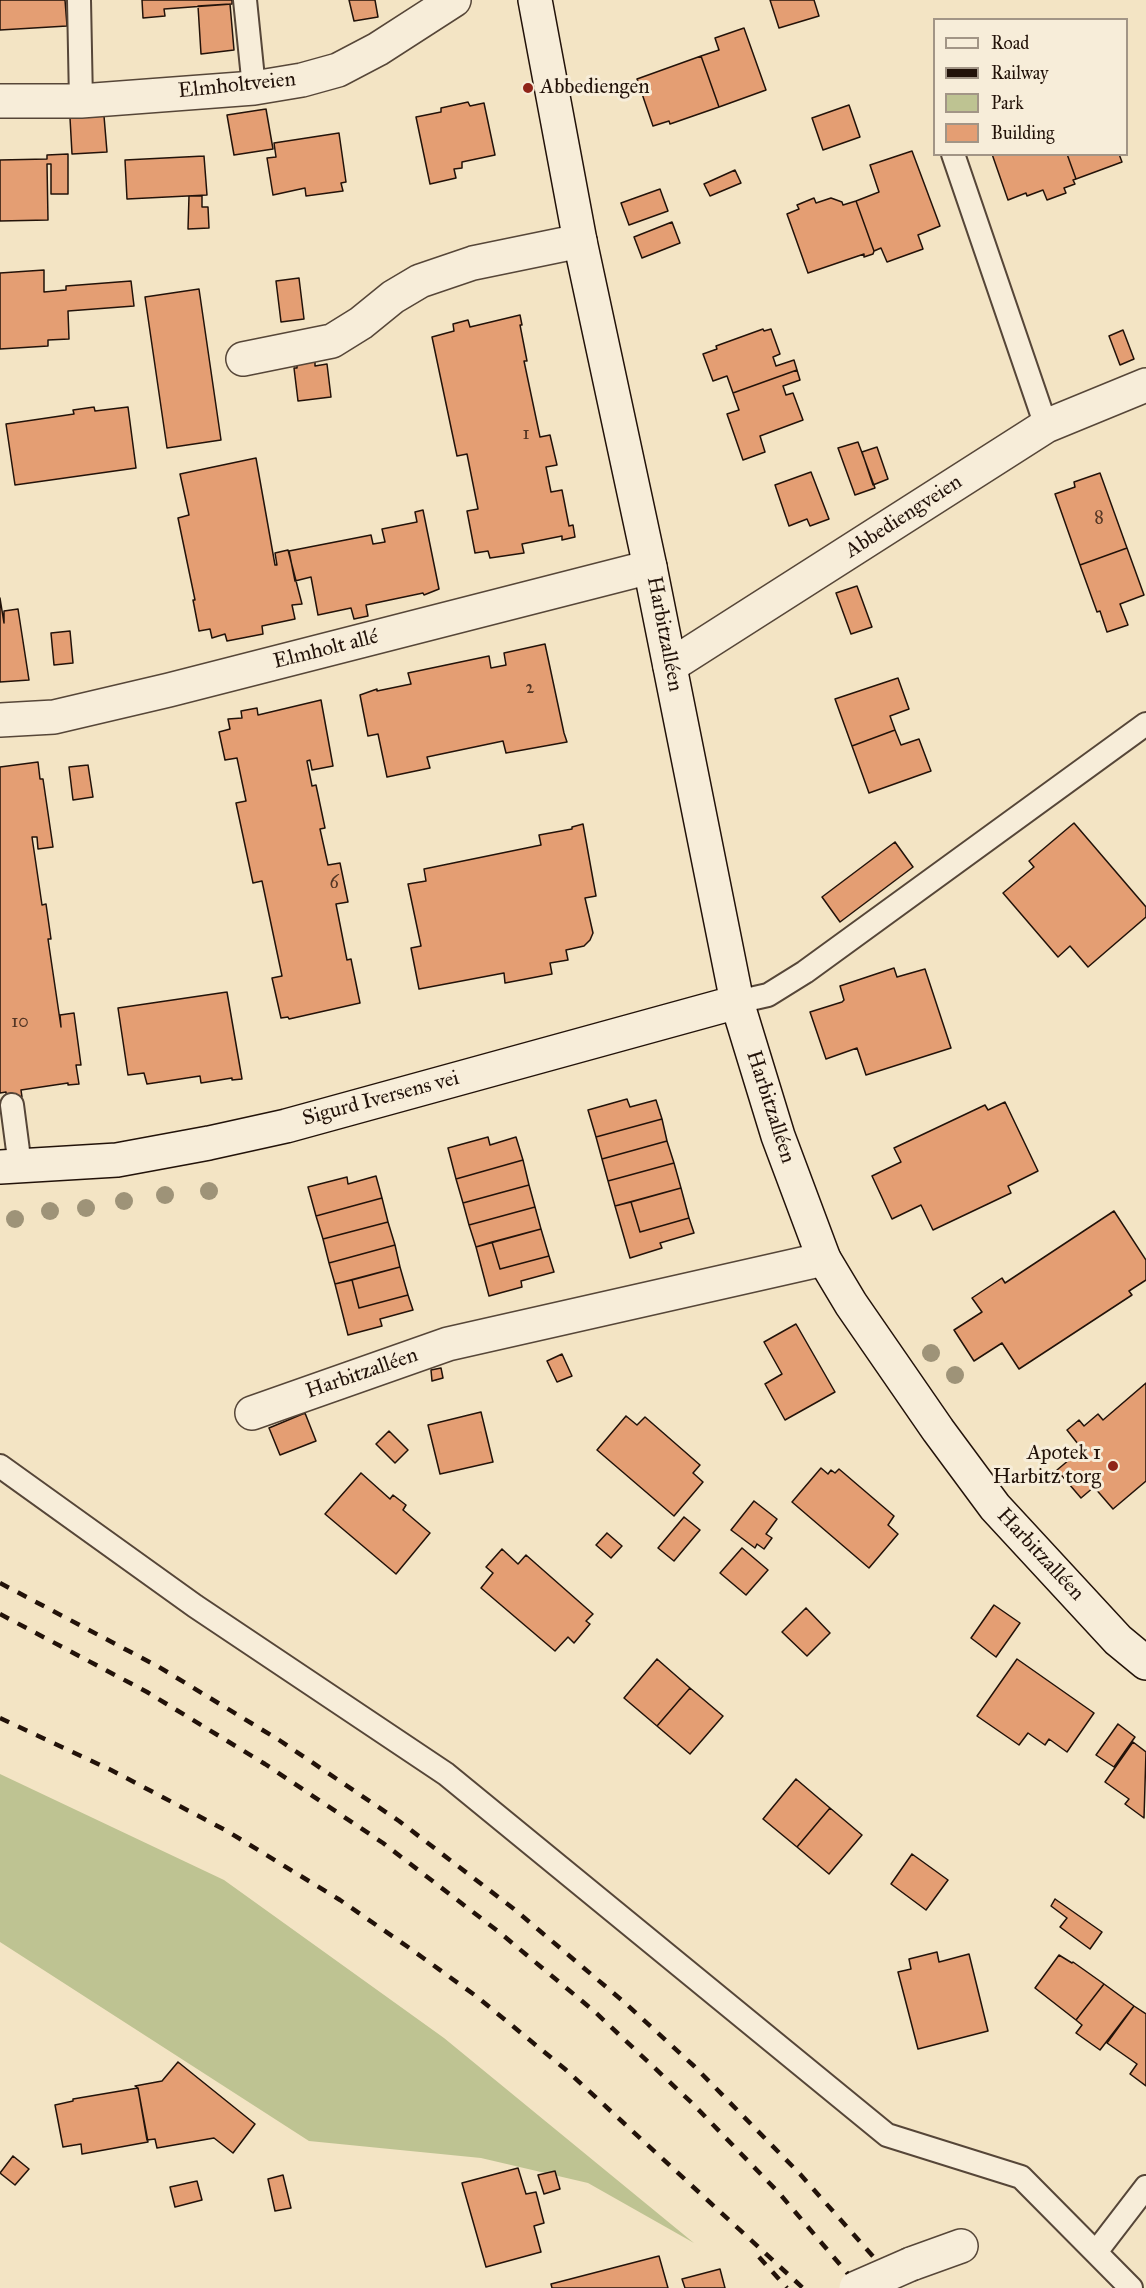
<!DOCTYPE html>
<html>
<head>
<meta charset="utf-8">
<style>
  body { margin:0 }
  #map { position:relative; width:1146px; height:2288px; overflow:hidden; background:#f3e4c4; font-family:"IM FELL Great Primer",serif }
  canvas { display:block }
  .legend { position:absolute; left:933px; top:18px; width:195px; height:138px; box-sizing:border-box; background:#f7edd9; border:2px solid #a29586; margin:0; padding:8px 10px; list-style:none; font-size:18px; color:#221209 }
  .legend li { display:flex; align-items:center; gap:12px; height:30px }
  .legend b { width:30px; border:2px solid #a29586 }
</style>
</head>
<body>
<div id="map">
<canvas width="1146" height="2288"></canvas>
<ul class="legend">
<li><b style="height:8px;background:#f7edd9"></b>Road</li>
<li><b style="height:8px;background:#221209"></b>Railway</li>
<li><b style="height:16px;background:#bec392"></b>Park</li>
<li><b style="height:16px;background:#e49e73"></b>Building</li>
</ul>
</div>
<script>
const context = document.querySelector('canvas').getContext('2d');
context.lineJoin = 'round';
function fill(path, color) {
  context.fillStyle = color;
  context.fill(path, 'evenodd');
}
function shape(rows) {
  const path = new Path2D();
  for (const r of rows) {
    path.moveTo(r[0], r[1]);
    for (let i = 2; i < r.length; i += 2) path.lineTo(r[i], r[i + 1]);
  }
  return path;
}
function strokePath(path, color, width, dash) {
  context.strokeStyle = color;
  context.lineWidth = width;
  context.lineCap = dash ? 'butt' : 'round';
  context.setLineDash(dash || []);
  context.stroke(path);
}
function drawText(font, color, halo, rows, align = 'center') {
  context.font = font + ' "IM FELL Great Primer",serif';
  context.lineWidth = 6;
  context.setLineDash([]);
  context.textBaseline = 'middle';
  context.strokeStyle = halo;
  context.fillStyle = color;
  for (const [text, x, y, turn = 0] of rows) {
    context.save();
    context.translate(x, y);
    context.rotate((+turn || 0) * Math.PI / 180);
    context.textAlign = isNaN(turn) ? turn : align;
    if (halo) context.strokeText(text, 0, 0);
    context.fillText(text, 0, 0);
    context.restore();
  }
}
fill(shape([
  [0,1774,224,1880,444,2038,694,2243,588,2183,481,2158,309,2141,0,1942]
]), '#bec392');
const building = shape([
  [0,0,65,0,67,26,0,30,0,0],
  [142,0,232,0,232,4,164,9,165,16,143,18,142,0],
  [349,0,375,0,378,17,354,21,349,0],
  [770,0,814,0,819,16,779,28,770,0],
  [230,4,234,50,201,54,198,6,230,4],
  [744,28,766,90,719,107,701,56,719,50,715,38,744,28],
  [701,56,719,107,670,124,669,121,653,126,637,79,701,56],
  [468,102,470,106,484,103,495,155,462,162,462,168,454,169,456,178,430,184,416,117,441,112,441,108,468,102],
  [849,105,860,137,823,150,812,118,849,105],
  [266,109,273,149,234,155,227,115,266,109],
  [104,116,107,152,72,154,70,118,104,116],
  [339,133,346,182,341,183,343,191,306,196,305,188,273,195,267,158,276,157,274,143,339,133],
  [912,151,940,226,918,235,923,249,887,262,881,248,874,251,856,201,879,192,870,165,912,151],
  [68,154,68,194,51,194,51,164,47,164,48,220,0,221,0,160,47,159,47,155,68,154],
  [992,154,1067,154,1076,179,1073,180,1075,184,1064,188,1066,193,1047,200,1043,190,1027,196,1026,193,1008,200,992,154],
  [1067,154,1119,154,1122,162,1076,179,1067,154],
  [204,156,207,195,127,199,125,160,204,156],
  [735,170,741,183,710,196,704,184,735,170],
  [660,189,668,211,629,225,621,203,660,189],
  [189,196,202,196,202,207,208,207,209,228,188,229,189,196],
  [814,198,816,203,831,198,842,202,843,205,856,201,874,251,873,254,864,257,864,254,808,273,787,214,799,209,797,205,814,198],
  [672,222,680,243,642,258,634,237,672,222],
  [44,270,44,292,66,290,66,286,131,281,134,306,68,311,69,339,48,340,48,346,0,349,0,273,44,270],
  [299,278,304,319,281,322,276,281,299,278],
  [199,289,221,440,167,448,145,297,199,289],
  [520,315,522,325,520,325,527,361,524,361,540,437,550,435,557,465,546,467,551,492,562,490,569,526,573,525,575,537,562,540,562,536,522,544,524,553,490,558,488,551,475,553,467,511,478,509,467,454,457,456,432,337,454,331,453,324,468,320,470,327,520,315],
  [763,329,764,331,771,329,780,354,773,357,776,366,794,360,797,370,733,393,727,376,713,381,703,354,717,349,716,346,763,329],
  [1123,330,1134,359,1120,365,1109,336,1123,330],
  [315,360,315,366,327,364,331,397,298,401,294,368,297,368,297,363,315,360],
  [797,370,800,380,783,386,786,395,793,393,803,420,760,436,765,452,743,460,727,414,739,410,733,393,797,370],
  [94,407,95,411,128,407,136,468,15,485,6,424,74,414,73,410,94,407],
  [858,442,875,488,855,495,838,448,858,442],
  [877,447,888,479,873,485,862,452,877,447],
  [256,458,275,565,277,565,275,553,288,550,302,604,292,605,295,619,262,626,263,634,227,641,225,634,212,638,210,629,199,631,193,600,195,600,178,518,189,515,180,474,256,458],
  [811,472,829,519,810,526,807,519,789,526,775,485,811,472],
  [1100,473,1127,548,1080,565,1055,494,1075,487,1074,482,1100,473],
  [423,510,439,589,424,595,423,593,366,605,368,616,354,619,351,608,318,615,311,577,295,581,289,551,371,535,373,544,385,542,382,529,417,522,415,512,423,510],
  [1127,548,1144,595,1120,604,1128,625,1107,632,1100,611,1097,612,1080,565,1127,548],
  [857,586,872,627,851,634,836,593,857,586],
  [0,598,4,623,4,611,18,609,29,680,0,682,0,598],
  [70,631,73,663,54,665,51,633,70,631],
  [545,644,564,733,567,742,506,753,503,741,427,757,430,768,387,777,378,734,368,736,360,695,377,689,377,691,411,684,408,673,489,656,491,668,506,665,504,653,545,644],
  [898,678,909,709,890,716,895,730,852,746,835,699,898,678],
  [321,700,333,766,312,770,310,760,307,761,312,786,316,785,325,828,320,829,328,865,340,863,348,902,336,904,347,960,351,959,360,1003,289,1019,288,1017,281,1018,272,978,282,976,262,881,253,883,236,803,246,801,237,758,225,760,219,732,230,729,228,719,242,718,241,711,257,708,258,715,321,700],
  [895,730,901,745,919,739,931,771,869,793,852,746,895,730],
  [38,762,40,779,43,779,53,847,38,849,37,837,32,837,42,905,46,904,51,939,48,939,61,1027,60,1015,74,1013,81,1065,76,1065,79,1084,68,1085,68,1083,21,1090,22,1097,7,1099,6,1092,0,1093,0,767,38,762],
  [88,765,93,797,73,800,69,767,88,765],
  [1074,823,1146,907,1146,917,1088,967,1070,946,1058,957,1003,893,1034,867,1029,861,1074,823],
  [583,824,596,896,585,898,593,933,590,940,584,946,566,950,568,960,550,963,552,974,505,983,504,973,419,989,411,948,421,946,408,884,426,881,424,869,541,845,539,835,572,829,572,827,583,824],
  [895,842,913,867,840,922,822,897,895,842],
  [894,968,897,977,925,969,951,1048,866,1075,857,1048,826,1059,810,1012,842,1002,844,1000,840,986,894,968],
  [227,992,242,1079,232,1080,232,1078,201,1083,200,1076,147,1084,144,1073,128,1075,118,1008,227,992],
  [627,1099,630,1107,656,1100,662,1119,596,1137,588,1110,627,1099],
  [1005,1102,1038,1171,1008,1186,1011,1193,933,1230,921,1205,892,1219,872,1176,901,1162,894,1148,985,1105,988,1110,1005,1102],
  [662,1119,667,1141,602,1159,596,1137,662,1119],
  [488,1137,490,1145,516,1137,523,1160,456,1179,448,1148,488,1137],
  [667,1141,674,1163,608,1181,602,1159,667,1141],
  [523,1160,529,1185,463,1203,456,1179,523,1160],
  [674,1163,681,1188,615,1206,608,1181,674,1163],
  [376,1176,382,1198,316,1216,308,1187,347,1177,348,1184,376,1176],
  [529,1185,535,1207,469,1225,463,1203,529,1185],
  [681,1188,689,1218,640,1232,631,1202,681,1188],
  [382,1198,388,1222,323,1239,316,1216,382,1198],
  [631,1202,640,1232,689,1218,694,1233,660,1243,662,1248,630,1258,615,1206,631,1202],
  [535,1207,541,1229,476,1247,469,1225,535,1207],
  [1114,1211,1146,1260,1146,1280,1129,1291,1132,1295,1019,1369,1002,1343,974,1361,954,1330,982,1312,972,1298,1002,1278,1005,1283,1114,1211],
  [388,1222,395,1245,329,1263,323,1239,388,1222],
  [541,1229,549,1256,500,1269,492,1242,541,1229],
  [492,1242,500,1269,549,1256,554,1272,521,1281,522,1287,489,1296,476,1247,492,1242],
  [395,1245,400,1267,335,1284,329,1263,395,1245],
  [400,1267,408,1295,359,1308,352,1280,400,1267],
  [352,1280,359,1308,408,1295,413,1310,380,1319,382,1326,348,1335,335,1284,352,1280],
  [796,1324,835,1392,785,1420,765,1384,782,1374,764,1342,796,1324],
  [562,1354,572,1376,557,1382,547,1361,562,1354],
  [441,1368,443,1378,432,1381,431,1370,441,1368],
  [1146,1383,1146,1481,1113,1509,1094,1487,1081,1498,1057,1470,1082,1449,1067,1430,1079,1420,1084,1426,1098,1414,1103,1420,1146,1383],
  [481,1412,493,1462,440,1474,428,1425,481,1412],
  [305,1413,316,1441,280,1455,269,1428,305,1413],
  [626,1416,637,1425,645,1417,700,1465,693,1473,703,1482,674,1516,597,1450,626,1416],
  [389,1431,408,1450,395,1463,376,1444,389,1431],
  [821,1468,828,1474,831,1470,835,1473,839,1469,894,1516,888,1525,898,1534,869,1568,792,1502,821,1468],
  [361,1473,390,1499,393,1495,406,1505,403,1510,430,1533,396,1574,325,1514,361,1473],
  [754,1501,777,1519,766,1534,772,1538,764,1549,757,1544,755,1548,731,1530,754,1501],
  [684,1517,700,1530,674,1561,658,1548,684,1517],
  [607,1533,622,1546,611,1558,596,1545,607,1533],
  [742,1548,768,1570,746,1595,720,1573,742,1548],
  [502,1549,518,1564,526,1555,593,1614,586,1621,590,1624,574,1643,568,1637,555,1651,481,1588,493,1573,486,1567,502,1549],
  [994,1605,1020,1623,996,1657,971,1638,994,1605],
  [806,1608,830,1633,807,1656,782,1632,806,1608],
  [657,1659,690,1688,657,1726,624,1698,657,1659],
  [1017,1659,1094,1713,1067,1752,1049,1739,1045,1745,1028,1733,1019,1745,977,1716,1017,1659],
  [690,1688,723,1716,690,1754,657,1726,690,1688],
  [1118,1724,1135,1737,1114,1767,1096,1755,1118,1724],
  [1133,1742,1146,1752,1144,1818,1125,1804,1129,1799,1105,1782,1133,1742],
  [796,1779,830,1808,797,1847,763,1819,796,1779],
  [830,1808,862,1835,829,1874,797,1847,830,1808],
  [912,1854,948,1880,926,1910,891,1884,912,1854],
  [1055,1899,1102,1932,1090,1949,1060,1927,1067,1918,1051,1906,1055,1899],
  [937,1952,939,1962,969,1954,988,2031,918,2049,898,1972,911,1969,909,1959,937,1952],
  [1059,1955,1072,1963,1073,1962,1104,1984,1076,2020,1035,1988,1059,1955],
  [1104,1984,1134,2006,1100,2050,1076,2033,1082,2025,1076,2020,1104,1984],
  [1134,2006,1146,2014,1146,2086,1130,2074,1137,2064,1107,2043,1134,2006],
  [178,2062,255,2124,233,2153,214,2138,157,2148,155,2139,147,2140,138,2088,135,2086,162,2081,178,2062],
  [138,2088,148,2142,82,2154,81,2144,63,2147,55,2105,73,2101,73,2099,138,2088],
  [13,2156,29,2169,15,2185,0,2173,13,2156],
  [518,2168,526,2194,536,2192,544,2223,534,2226,541,2252,486,2267,462,2183,518,2168],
  [555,2171,560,2189,544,2194,538,2175,555,2171],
  [283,2175,291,2208,275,2211,268,2179,283,2175],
  [197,2181,202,2200,175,2207,170,2187,197,2181],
  [659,2256,668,2288,552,2288,551,2284,659,2256],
  [720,2269,725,2288,685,2288,682,2279,720,2269]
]);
fill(building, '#e49e73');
strokePath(building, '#221209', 1.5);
const lane = shape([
  [79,0,81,101],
  [245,0,254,88],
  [953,154,1046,426],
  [737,1002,768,995,805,972,1146,724],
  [12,1105,20,1166],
  [0,1466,195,1606,446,1774,887,2135,1021,2177,1131,2288],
  [1096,2252,1146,2187]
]);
const street = shape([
  [0,101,81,101,254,88,302,80,338,70,378,49,454,0],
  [243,359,332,341,361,323,393,297,420,281,473,263,580,241],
  [670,666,1046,426,1146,385],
  [0,720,54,717,169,690,650,567],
  [252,1413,448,1344,824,1259],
  [911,2264,961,2246]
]);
const secondary = shape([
  [535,0,580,241,650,567,737,1002,778,1136,824,1259,851,1304,938,1430,995,1507,1118,1640,1146,1663],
  [0,1167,117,1160,209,1143,286,1126,737,1002]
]);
strokePath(lane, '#564638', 26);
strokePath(street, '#564638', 36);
strokePath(secondary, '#221209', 36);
strokePath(lane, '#f7edd9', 22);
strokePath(street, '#f7edd9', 33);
strokePath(secondary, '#f7edd9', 33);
strokePath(shape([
  [0,1583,159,1667,279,1740,399,1821,514,1909,624,2002,694,2066,800,2174,901,2288],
  [0,1614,147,1692,265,1764,383,1843,499,1932,594,2011,693,2104,779,2193,860,2288],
  [0,1718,111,1770,227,1831,340,1900,408,1947,476,1996,565,2069,803,2288],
  [759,2257,787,2288]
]), '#221209', 4.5, [10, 10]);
const streetBridge = shape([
  [856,2288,911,2264]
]);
strokePath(streetBridge, '#564638', 36, []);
strokePath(streetBridge, '#f7edd9', 33);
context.fillStyle = '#9e9378';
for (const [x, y] of [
  [209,1191],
  [165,1195],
  [124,1201],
  [86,1208],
  [50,1211],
  [15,1219],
  [931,1353],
  [955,1375]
]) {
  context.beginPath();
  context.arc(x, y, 9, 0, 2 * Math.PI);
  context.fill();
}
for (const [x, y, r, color] of [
  [528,88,6,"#8f2418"],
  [1113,1466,6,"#8f2418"]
]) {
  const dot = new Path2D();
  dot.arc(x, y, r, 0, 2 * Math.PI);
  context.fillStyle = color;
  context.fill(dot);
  strokePath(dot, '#f7edd9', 2);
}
drawText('18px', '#523524', null, [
  ["1",526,435],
  ["8",1099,519],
  ["2",530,689],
  ["6",334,884],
  ["10",20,1023]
]);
drawText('21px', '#221209', '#f7edd9', [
  ["Elmholtveien",237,86,-6],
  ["Abbediengveien",904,517,-33],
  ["Harbitzalléen",664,634,79],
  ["Elmholt allé",326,650,-14],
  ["Sigurd Iversens vei",381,1099,-15],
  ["Harbitzalléen",770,1107,72],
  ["Harbitzalléen",362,1374,-19],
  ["Harbitzalléen",1040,1555,47]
]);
drawText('21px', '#221209', '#f7edd9', [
  ["Abbediengen",540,88],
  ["Apotek 1",1101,1454,"right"],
  ["Harbitz torg",1101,1478,"right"]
], 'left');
</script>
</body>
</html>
